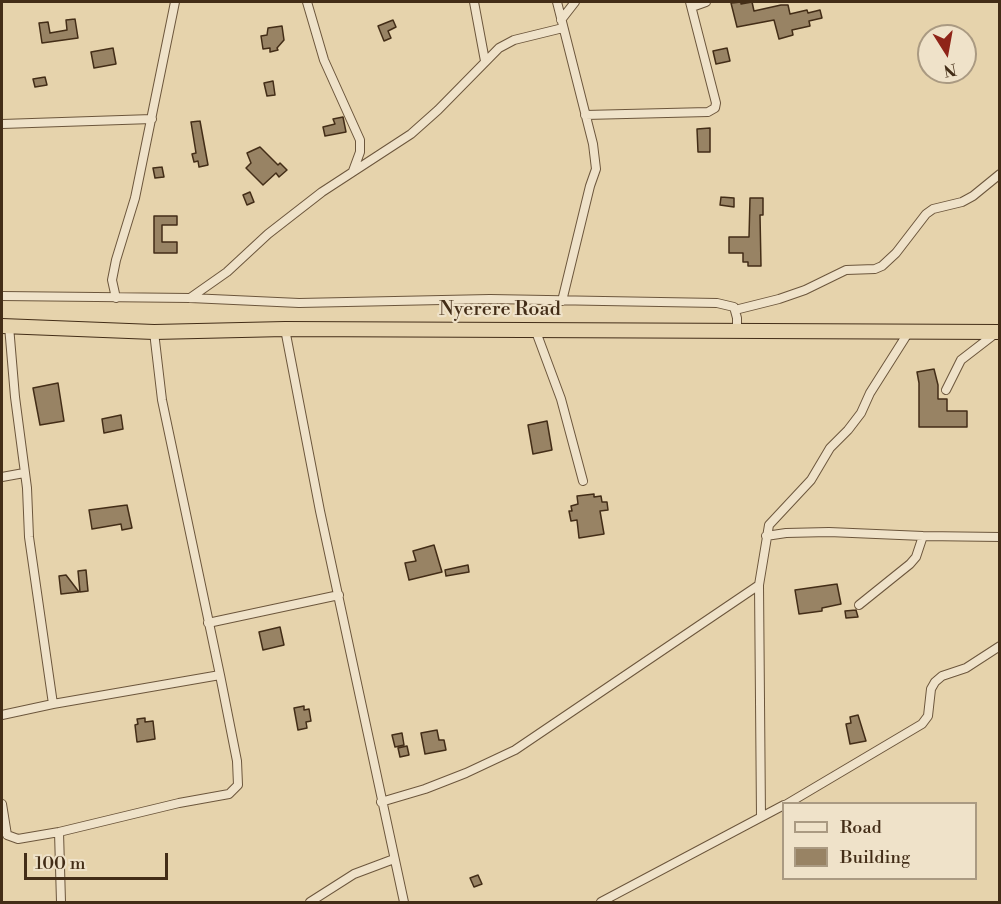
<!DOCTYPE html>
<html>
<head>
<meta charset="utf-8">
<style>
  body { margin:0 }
  #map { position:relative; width:1001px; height:904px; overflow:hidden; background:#e6d3ac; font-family:"Libre Bodoni",serif }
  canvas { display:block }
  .frame { position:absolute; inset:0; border:3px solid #432d17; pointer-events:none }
  .legend { position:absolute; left:782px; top:802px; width:195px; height:78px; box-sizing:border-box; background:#efe2c9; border:2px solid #aa9a82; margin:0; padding:8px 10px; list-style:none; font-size:18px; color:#432d17 }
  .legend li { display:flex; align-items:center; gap:12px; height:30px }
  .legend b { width:30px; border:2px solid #aa9a82 }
  .north { position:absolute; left:917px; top:24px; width:60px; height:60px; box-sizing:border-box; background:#efe2c9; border:2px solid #aa9a82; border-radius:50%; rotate:169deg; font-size:16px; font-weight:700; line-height:24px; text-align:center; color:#432d17 }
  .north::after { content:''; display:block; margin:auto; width:21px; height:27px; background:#8f2418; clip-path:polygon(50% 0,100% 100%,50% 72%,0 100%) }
  .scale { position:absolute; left:24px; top:853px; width:144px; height:27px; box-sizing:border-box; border:3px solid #432d17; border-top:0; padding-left:8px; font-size:18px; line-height:21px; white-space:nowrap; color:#432d17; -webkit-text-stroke:4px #efe2c9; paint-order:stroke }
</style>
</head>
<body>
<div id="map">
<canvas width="1001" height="904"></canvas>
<div class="frame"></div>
<ul class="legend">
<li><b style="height:8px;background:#efe2c9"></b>Road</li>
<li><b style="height:16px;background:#988364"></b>Building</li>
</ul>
<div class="north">N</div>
<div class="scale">100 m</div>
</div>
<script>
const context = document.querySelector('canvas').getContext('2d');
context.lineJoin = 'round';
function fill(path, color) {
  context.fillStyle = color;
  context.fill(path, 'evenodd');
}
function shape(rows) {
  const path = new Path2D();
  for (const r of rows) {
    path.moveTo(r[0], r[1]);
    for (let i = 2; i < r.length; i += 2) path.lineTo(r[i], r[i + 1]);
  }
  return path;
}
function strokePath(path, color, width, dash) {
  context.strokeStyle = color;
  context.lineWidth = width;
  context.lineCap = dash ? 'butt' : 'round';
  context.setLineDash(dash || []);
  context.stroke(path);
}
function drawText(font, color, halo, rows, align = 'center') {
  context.font = font + ' "Libre Bodoni",serif';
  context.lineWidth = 4.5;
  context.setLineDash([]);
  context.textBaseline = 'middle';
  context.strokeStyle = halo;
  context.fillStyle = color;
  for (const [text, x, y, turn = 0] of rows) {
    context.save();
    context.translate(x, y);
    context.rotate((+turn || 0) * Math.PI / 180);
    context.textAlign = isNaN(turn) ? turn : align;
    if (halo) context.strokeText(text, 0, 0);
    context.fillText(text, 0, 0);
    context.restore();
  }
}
const building = shape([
  [741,2,741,4,752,2,754,11,781,5,788,5,790,14,807,10,808,13,820,10,822,18,809,21,810,26,792,30,793,35,779,39,774,20,737,27,731,3,741,2],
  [75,19,78,38,42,43,39,23,48,22,50,33,67,30,66,20,75,19],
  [393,20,396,27,388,31,391,38,384,41,378,26,393,20],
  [282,26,284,40,277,48,278,50,270,52,270,48,263,49,261,36,267,35,268,28,282,26],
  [113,48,116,64,94,68,91,52,113,48],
  [727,48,730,61,716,64,713,51,727,48],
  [45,77,47,85,35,87,33,79,45,77],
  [273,81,275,95,267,96,264,83,273,81],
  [343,117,346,132,325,136,323,127,335,124,333,119,343,117],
  [200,121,208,165,199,167,198,161,194,162,192,154,196,153,191,122,200,121],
  [710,128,710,152,698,152,697,129,710,128],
  [260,147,278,165,280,163,287,170,279,177,276,173,263,185,246,168,251,163,247,153,260,147],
  [162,167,164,177,155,178,153,168,162,167],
  [250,192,254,202,247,205,243,195,250,192],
  [721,197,734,198,734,207,720,205,721,197],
  [750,198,763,198,763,215,760,215,761,266,748,266,748,262,743,262,743,253,729,253,729,237,749,237,750,198],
  [154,216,177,216,177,225,162,225,162,242,177,242,177,253,154,253,154,216],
  [934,369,938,385,938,399,947,399,947,411,967,411,967,427,919,427,919,383,917,372,934,369],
  [58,383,64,421,40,425,33,388,58,383],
  [121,415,123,429,104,433,102,419,121,415],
  [547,421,552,450,533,454,528,425,547,421],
  [594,494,594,497,601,496,602,502,607,502,608,510,600,511,604,534,579,538,577,520,571,521,569,511,572,511,571,506,578,504,577,496,594,494],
  [127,505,132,528,122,530,121,524,92,529,89,510,127,505],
  [434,545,442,572,409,580,405,563,416,561,413,551,434,545],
  [468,565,469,572,446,576,445,570,468,565],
  [86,570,88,591,80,592,78,571,86,570],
  [66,575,79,592,61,594,59,576,66,575],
  [837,584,841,604,822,608,822,611,799,614,795,590,837,584],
  [856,610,858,617,846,618,845,611,856,610],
  [280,627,284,645,263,650,259,632,280,627],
  [304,706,304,710,309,709,311,721,306,722,307,728,298,730,294,708,304,706],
  [858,715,866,741,850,744,846,724,851,723,850,717,858,715],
  [145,718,145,722,153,721,155,739,137,742,135,725,138,724,137,719,145,718],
  [437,730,439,740,444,740,446,750,425,754,421,733,437,730],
  [402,733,404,745,395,747,392,735,402,733],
  [407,746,409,755,400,757,398,748,407,746],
  [478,875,482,884,474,887,470,878,478,875]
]);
fill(building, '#988364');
strokePath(building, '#432d17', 1.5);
const street = shape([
  [307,2,324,60,360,140,360,152,353,171],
  [474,2,485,61],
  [557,2,593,144,596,169,590,186,562,301],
  [692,7,706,2],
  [561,20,575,2],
  [585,115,708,112,715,108,716,103,690,2],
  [2,124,152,119],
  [2,296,190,298,299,303,490,299,717,303,734,307,737,318,737,329],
  [116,298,112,280,116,260,135,198,175,2],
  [190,298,227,272,268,234,322,192,411,134,438,110,499,48,514,40,563,28],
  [735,310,779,299,805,290,846,270,875,269,882,266,896,253,926,214,933,209,962,202,973,196,1000,174],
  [9,326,15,397,27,488,29,537,53,704],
  [285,329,320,511,404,902],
  [535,329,561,399,583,481],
  [946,390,961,360,996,333],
  [2,477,24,473],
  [766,536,786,533,829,532,923,536,1000,537],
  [759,585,761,817],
  [859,605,910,564,916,557,923,536],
  [208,623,339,595],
  [2,715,53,704,220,675],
  [381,802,425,789,466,773,515,750,759,585,769,525,811,480,830,448,848,430,861,413,870,393,908,333],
  [2,804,7,835,18,839,59,832,179,803,229,794,238,785,237,761,220,675,162,400,154,332],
  [787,804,922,724,928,716,931,689,935,682,942,676,966,668,1000,646],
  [59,832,61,902],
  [310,902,354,874,394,859],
  [601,902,784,805]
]);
const highway = shape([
  [2,326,154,332,285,329,1000,332]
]);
strokePath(street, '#6c563c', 10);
strokePath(highway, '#432d17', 16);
strokePath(street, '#efe2c9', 8);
strokePath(highway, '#e6d3ac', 14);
drawText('20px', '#432d17', '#efe2c9', [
  ["Nyerere Road",500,310]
]);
</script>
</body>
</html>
